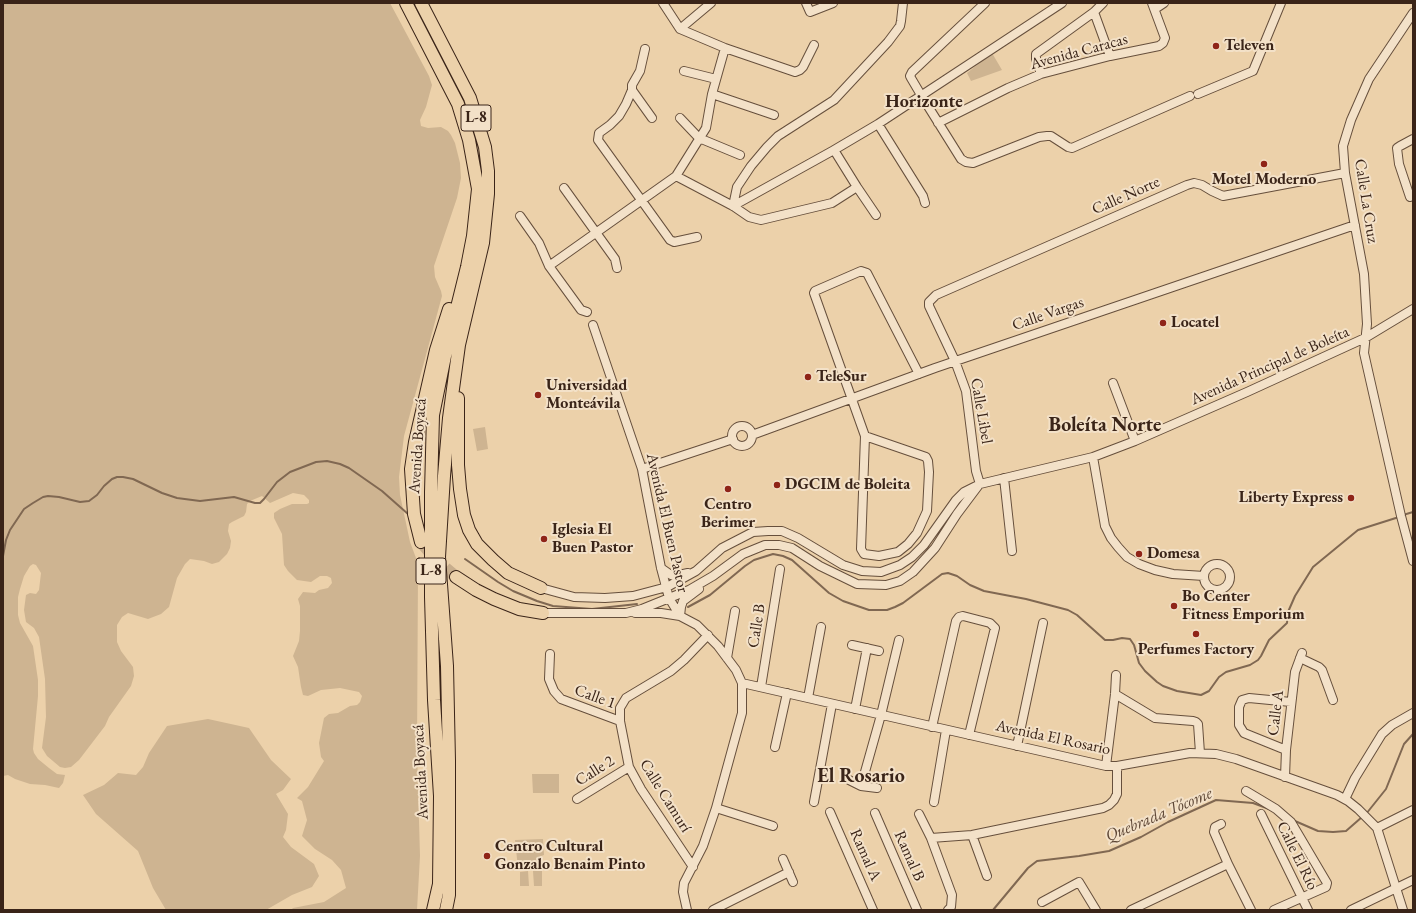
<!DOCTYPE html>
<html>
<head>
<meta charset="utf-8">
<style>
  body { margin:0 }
  #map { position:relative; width:1416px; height:913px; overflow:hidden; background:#ecd1aa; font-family:"EB Garamond",serif }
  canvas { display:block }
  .frame { position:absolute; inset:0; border:4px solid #3a2418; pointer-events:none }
</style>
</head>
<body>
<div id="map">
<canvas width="1416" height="913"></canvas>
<div class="frame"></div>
</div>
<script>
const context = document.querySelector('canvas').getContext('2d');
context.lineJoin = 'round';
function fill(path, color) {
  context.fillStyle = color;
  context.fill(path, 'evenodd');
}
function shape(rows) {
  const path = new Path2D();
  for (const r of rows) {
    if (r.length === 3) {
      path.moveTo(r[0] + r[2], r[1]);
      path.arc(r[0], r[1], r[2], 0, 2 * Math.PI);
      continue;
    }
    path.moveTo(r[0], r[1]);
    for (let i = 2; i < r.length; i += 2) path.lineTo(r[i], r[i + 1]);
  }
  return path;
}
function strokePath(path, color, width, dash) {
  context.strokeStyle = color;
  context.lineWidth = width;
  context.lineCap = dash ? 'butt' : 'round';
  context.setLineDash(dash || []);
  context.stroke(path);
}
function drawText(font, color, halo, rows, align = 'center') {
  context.font = font + ' "EB Garamond",serif';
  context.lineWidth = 4;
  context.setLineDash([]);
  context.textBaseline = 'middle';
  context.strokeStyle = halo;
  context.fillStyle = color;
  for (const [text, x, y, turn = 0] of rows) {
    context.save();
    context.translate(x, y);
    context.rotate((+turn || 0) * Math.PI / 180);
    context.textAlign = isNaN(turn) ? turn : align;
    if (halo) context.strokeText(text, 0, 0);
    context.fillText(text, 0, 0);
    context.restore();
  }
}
fill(shape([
  [3,3,390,3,429,76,432,85,426,107,420,120,421,126,428,128,441,127,448,131,451,135,455,143,460,163,461,178,457,198,434,266,435,277,441,291,442,296,404,436,399,477,400,495,410,542,416,558,418,571,417,749,420,856,417,910,291,910,293,908,324,902,346,888,341,870,332,860,315,849,302,836,307,820,302,801,297,798,308,787,324,761,321,757,319,743,324,718,329,714,338,713,350,706,357,705,360,702,362,696,359,692,340,688,321,690,308,696,303,695,301,687,298,667,293,656,299,641,300,631,300,606,298,599,303,592,315,593,319,590,328,588,332,583,331,578,327,576,320,576,311,582,297,580,288,571,284,565,282,534,274,518,274,513,280,509,292,504,307,504,309,503,309,500,304,495,293,493,270,503,262,496,250,501,247,504,246,512,244,516,232,522,229,524,228,531,231,541,230,548,227,554,219,562,212,564,204,561,190,559,185,564,177,578,169,607,161,614,148,619,128,613,122,617,117,625,117,642,121,651,133,667,134,676,131,686,109,717,105,726,79,760,71,767,65,768,60,767,47,756,42,748,46,717,45,679,39,637,34,628,26,622,24,610,26,595,30,593,36,594,39,590,41,573,36,565,33,564,30,566,24,576,20,589,18,597,18,615,20,623,33,646,38,680,38,696,33,749,34,753,38,759,49,768,57,774,65,775,63,783,59,788,45,785,30,784,15,779,8,775,3,776],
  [992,53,1002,70,971,81,967,73],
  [485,427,488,449,477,451,473,429],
  [208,719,249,728,271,760,291,779,283,790,276,794,288,814,286,830,283,837,291,847,314,864,319,876,312,887,292,895,266,910,166,910,153,888,138,851,96,814,83,795,104,785,118,773,136,775,143,767,149,753,167,726],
  [532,774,559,774,559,793,533,793],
  [543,839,544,855,541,856,542,868,518,868,515,840],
  [528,871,529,886,520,886,520,872],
  [533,871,542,871,542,886,534,886]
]), '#ceb491');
strokePath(shape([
  [1403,515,1413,512],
  [3,556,6,540,10,530,24,509,33,503,43,497,48,496,59,497,80,502,89,501,97,495,104,486,112,479,117,477,123,477,133,479,162,493,177,498,200,501,234,497,255,503,260,503,264,499,277,482,290,472,316,462,327,461,340,464,349,468,382,491,408,514],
  [465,559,498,582,513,591,537,601,553,606,592,609,637,604],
  [688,607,710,595,745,566,754,560,773,554,783,556,792,560,829,593,843,601,869,610,887,610,895,607,903,603,942,574,948,573,957,576,970,585,984,591,1026,599,1068,610,1077,615,1105,640,1113,640,1122,638,1130,639,1134,645,1139,663,1145,671,1157,682,1163,686,1177,691,1201,695,1209,691,1219,677,1226,672,1250,665,1258,660,1261,656,1269,640,1287,623,1288,612,1295,596,1313,567,1358,530,1399,517],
  [1366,814,1386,789,1404,744,1413,734],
  [1295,821,1318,831,1333,832,1346,831,1362,817],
  [993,910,1028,868,1037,861,1079,856,1109,851,1141,837,1168,822,1216,800,1253,803,1269,809]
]), '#806852', 2);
strokePath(shape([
  [421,542,436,560,456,577]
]), '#c8ae8d', 12, [12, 6]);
const minor = shape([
  [663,3,680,29,725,48,795,72,800,70,803,67,814,45],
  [806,3,810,12,833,3],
  [985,3,912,72,910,76,911,78,921,95,961,159,966,162,973,163,1039,137,1047,136,1051,136,1068,147,1072,148,1190,96],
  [1155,9,1164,3],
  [1094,12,1110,56],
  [1413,13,1369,79,1351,120,1343,146,1345,173,1364,274,1367,324,1364,353,1401,516,1413,561],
  [680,29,711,3],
  [684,71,716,79],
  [1041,74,1036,59,1036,54,1094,12,1103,3],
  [632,90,632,85,640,71,645,49],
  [712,94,774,115],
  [1198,94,1253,71,1281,3],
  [652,118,632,90,626,104,619,116,610,125,599,133,598,140,670,240,674,242,697,237],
  [680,118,699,138,740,155],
  [938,123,1008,88,1041,74,1110,56,1159,46,1163,43,1165,38,1152,3],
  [878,124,923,196,925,203],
  [834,150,857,187,876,215],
  [676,176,706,128,712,94,725,48],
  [564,188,615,259,617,268],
  [1410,197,1399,164,1397,148,1400,146,1413,139],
  [733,206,834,150,878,124,1062,3],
  [733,206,737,187,751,166,767,147,778,136,834,100,888,42,900,26,901,21,903,3],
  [520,216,539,243,549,266,581,310,587,312],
  [549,266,676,176,733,206,749,217,761,220,832,203,857,187],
  [593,325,642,469,661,568,669,598,680,616,697,625,718,646,736,670,742,683,742,713,716,808,703,846,684,883,683,892,687,910],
  [1113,383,1135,441],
  [742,436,10],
  [752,435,935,368,1355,225],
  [865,436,926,457,928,461,929,472,927,511,917,533,908,544,898,552,879,556,864,554,861,549,865,436,814,293,815,291,861,271,867,273,919,374],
  [1093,457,1105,526,1111,538,1118,547,1127,557,1139,564,1155,570,1173,574,1204,576],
  [642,469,733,439],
  [1004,478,1012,551],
  [980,484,976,471,966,391,955,361,929,306,929,302,936,295,1187,185,1194,183,1202,185,1212,191,1223,196,1345,173],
  [1217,577,13],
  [661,568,671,575,674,576,688,573],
  [541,588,574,597,605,598,633,596,667,587,696,571,722,548,753,532,768,531,782,531,798,538,843,565,862,571,881,572,900,565,912,557,924,545,956,500,964,492,980,484,1093,457,1135,441,1247,392,1365,338,1413,309],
  [543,613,626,613,642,609,689,590,713,576,743,554,765,545,779,545,792,548,820,566,857,584,886,585,900,581,913,572,935,548,957,514,978,486],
  [635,613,661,613,680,616],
  [680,616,681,607,683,601,699,589],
  [852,645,879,651],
  [550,654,549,679,554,691,561,699,620,721],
  [727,658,735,611],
  [1300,658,1319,667,1322,670,1333,700],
  [742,683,1106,766,1117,766,1190,753,1216,754,1236,759,1337,795,1348,801,1358,809,1377,828,1403,910],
  [761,687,780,569],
  [1115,694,1155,718,1193,721,1196,722,1198,724,1200,753],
  [808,698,821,627],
  [855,709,867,648],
  [932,727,956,621,959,617,963,616,990,623,995,628,969,735],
  [1017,746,1043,623],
  [775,747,787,693],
  [1286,750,1244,733,1239,725,1239,707,1242,700,1249,698,1291,702],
  [1106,766,1115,694,1116,675],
  [1285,777,1286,750,1295,672,1302,653],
  [849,780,861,786,877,788],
  [861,786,881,715,899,640],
  [1246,791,1276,809,1291,822,1327,883,1326,887,1274,910],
  [577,799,629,767],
  [1345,799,1355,778,1382,734,1392,725,1413,713],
  [814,802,832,704],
  [934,802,946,730],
  [716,808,773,826],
  [830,812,873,910],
  [875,813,917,910],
  [919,814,931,838],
  [1261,814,1308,910],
  [1221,824,1215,827,1214,832,1228,864,1251,910],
  [1377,828,1413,810],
  [972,835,987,876],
  [783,859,793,882],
  [693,867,641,789,629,767,620,721,620,708,626,698,671,671,684,660,708,635],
  [1042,902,1079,882,1096,910],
  [713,910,789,872],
  [948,910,951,907,952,895,931,838,972,835,1103,808,1109,805,1114,800,1117,794,1117,766],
  [1131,910,1228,864],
  [1351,910,1413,880]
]);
const highway = shape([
  [406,3,458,104,469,140,478,189,473,236,467,267,445,356,433,415,431,492,431,597,434,700,440,796,439,884,433,910],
  [421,3,470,98,485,147,488,171,488,194,483,243,459,345,449,418,444,476,439,557,447,666,449,761,449,895,446,910],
  [458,398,458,465,460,489,464,515,469,530,477,544,493,560,508,573,541,588],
  [421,542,414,514,411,469,415,442,436,350,449,309],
  [456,577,476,590,494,599,519,609,543,613]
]);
strokePath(minor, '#664f3c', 10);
strokePath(highway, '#3a2418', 14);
strokePath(minor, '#f3e1c8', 8);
strokePath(highway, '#ecd1aa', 12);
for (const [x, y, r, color] of [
  [1216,46,4,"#8f2418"],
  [1264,164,4,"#8f2418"],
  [1163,323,4,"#8f2418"],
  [808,377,4,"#8f2418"],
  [538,395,4,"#8f2418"],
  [777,485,4,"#8f2418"],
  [728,489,4,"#8f2418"],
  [1351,498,4,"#8f2418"],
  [544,539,4,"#8f2418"],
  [1139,554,4,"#8f2418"],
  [1174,606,4,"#8f2418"],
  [1196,634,4,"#8f2418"],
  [487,856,4,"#8f2418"]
]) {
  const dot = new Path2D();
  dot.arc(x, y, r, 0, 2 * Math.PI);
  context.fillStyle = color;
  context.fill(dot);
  strokePath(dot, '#f3e1c8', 1.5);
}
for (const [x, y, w] of [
  [476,118,30],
  [431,571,30]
]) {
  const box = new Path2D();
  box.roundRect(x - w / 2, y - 13, w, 26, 3);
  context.fillStyle = '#f3e1c8';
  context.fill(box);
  strokePath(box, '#3a2418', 1);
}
drawText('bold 15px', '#3a2418', null, [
  ["L-8",476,118],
  ["L-8",431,571]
]);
drawText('bold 16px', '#3a2418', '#f3e1c8', [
  ["Televen",1224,46],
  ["Motel Moderno",1264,180,"center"],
  ["Locatel",1171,323],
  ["TeleSur",816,377],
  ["Universidad",546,386],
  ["Monteávila",546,404],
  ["DGCIM de Boleita",785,485],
  ["Liberty Express",1343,498,"right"],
  ["Centro",728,505,"center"],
  ["Berimer",728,523,"center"],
  ["Iglesia El",552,530],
  ["Buen Pastor",552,548],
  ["Domesa",1147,554],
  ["Bo Center",1182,597],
  ["Fitness Emporium",1182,615],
  ["Perfumes Factory",1196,650,"center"],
  ["Centro Cultural",495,847],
  ["Gonzalo Benaim Pinto",495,865]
], 'left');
drawText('16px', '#3a2418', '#f3e1c8', [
  ["Avenida Caracas",1079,52,-15],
  ["Calle Norte",1126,196,-24],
  ["Calle La Cruz",1366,201,81],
  ["Calle Vargas",1048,314,-19],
  ["Avenida Principal de Boleíta",1270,366,-24],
  ["Calle Libel",981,411,80],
  ["Avenida Boyacá",418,446,-86],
  ["Avenida El Buen Pastor",667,523,77],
  ["Calle B",757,626,-81],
  ["Calle 1",595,697,20],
  ["Calle A",1276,713,-83],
  ["Avenida El Rosario",1053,738,12],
  ["Calle 2",595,771,-32],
  ["Avenida Boyacá",421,772,-93],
  ["Calle Camurí",665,796,58],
  ["Ramal A",865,855,66],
  ["Ramal B",909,856,66],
  ["Calle El Río",1297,856,64]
]);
drawText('italic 17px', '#5d4635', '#f3e1c8', [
  ["Quebrada Tócome",1159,815,-23]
]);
drawText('bold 18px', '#3a2418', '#f3e1c8', [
  ["Horizonte",924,102]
]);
drawText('bold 20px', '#3a2418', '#f3e1c8', [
  ["Boleíta Norte",1105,426],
  ["El Rosario",861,777]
]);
</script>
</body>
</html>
